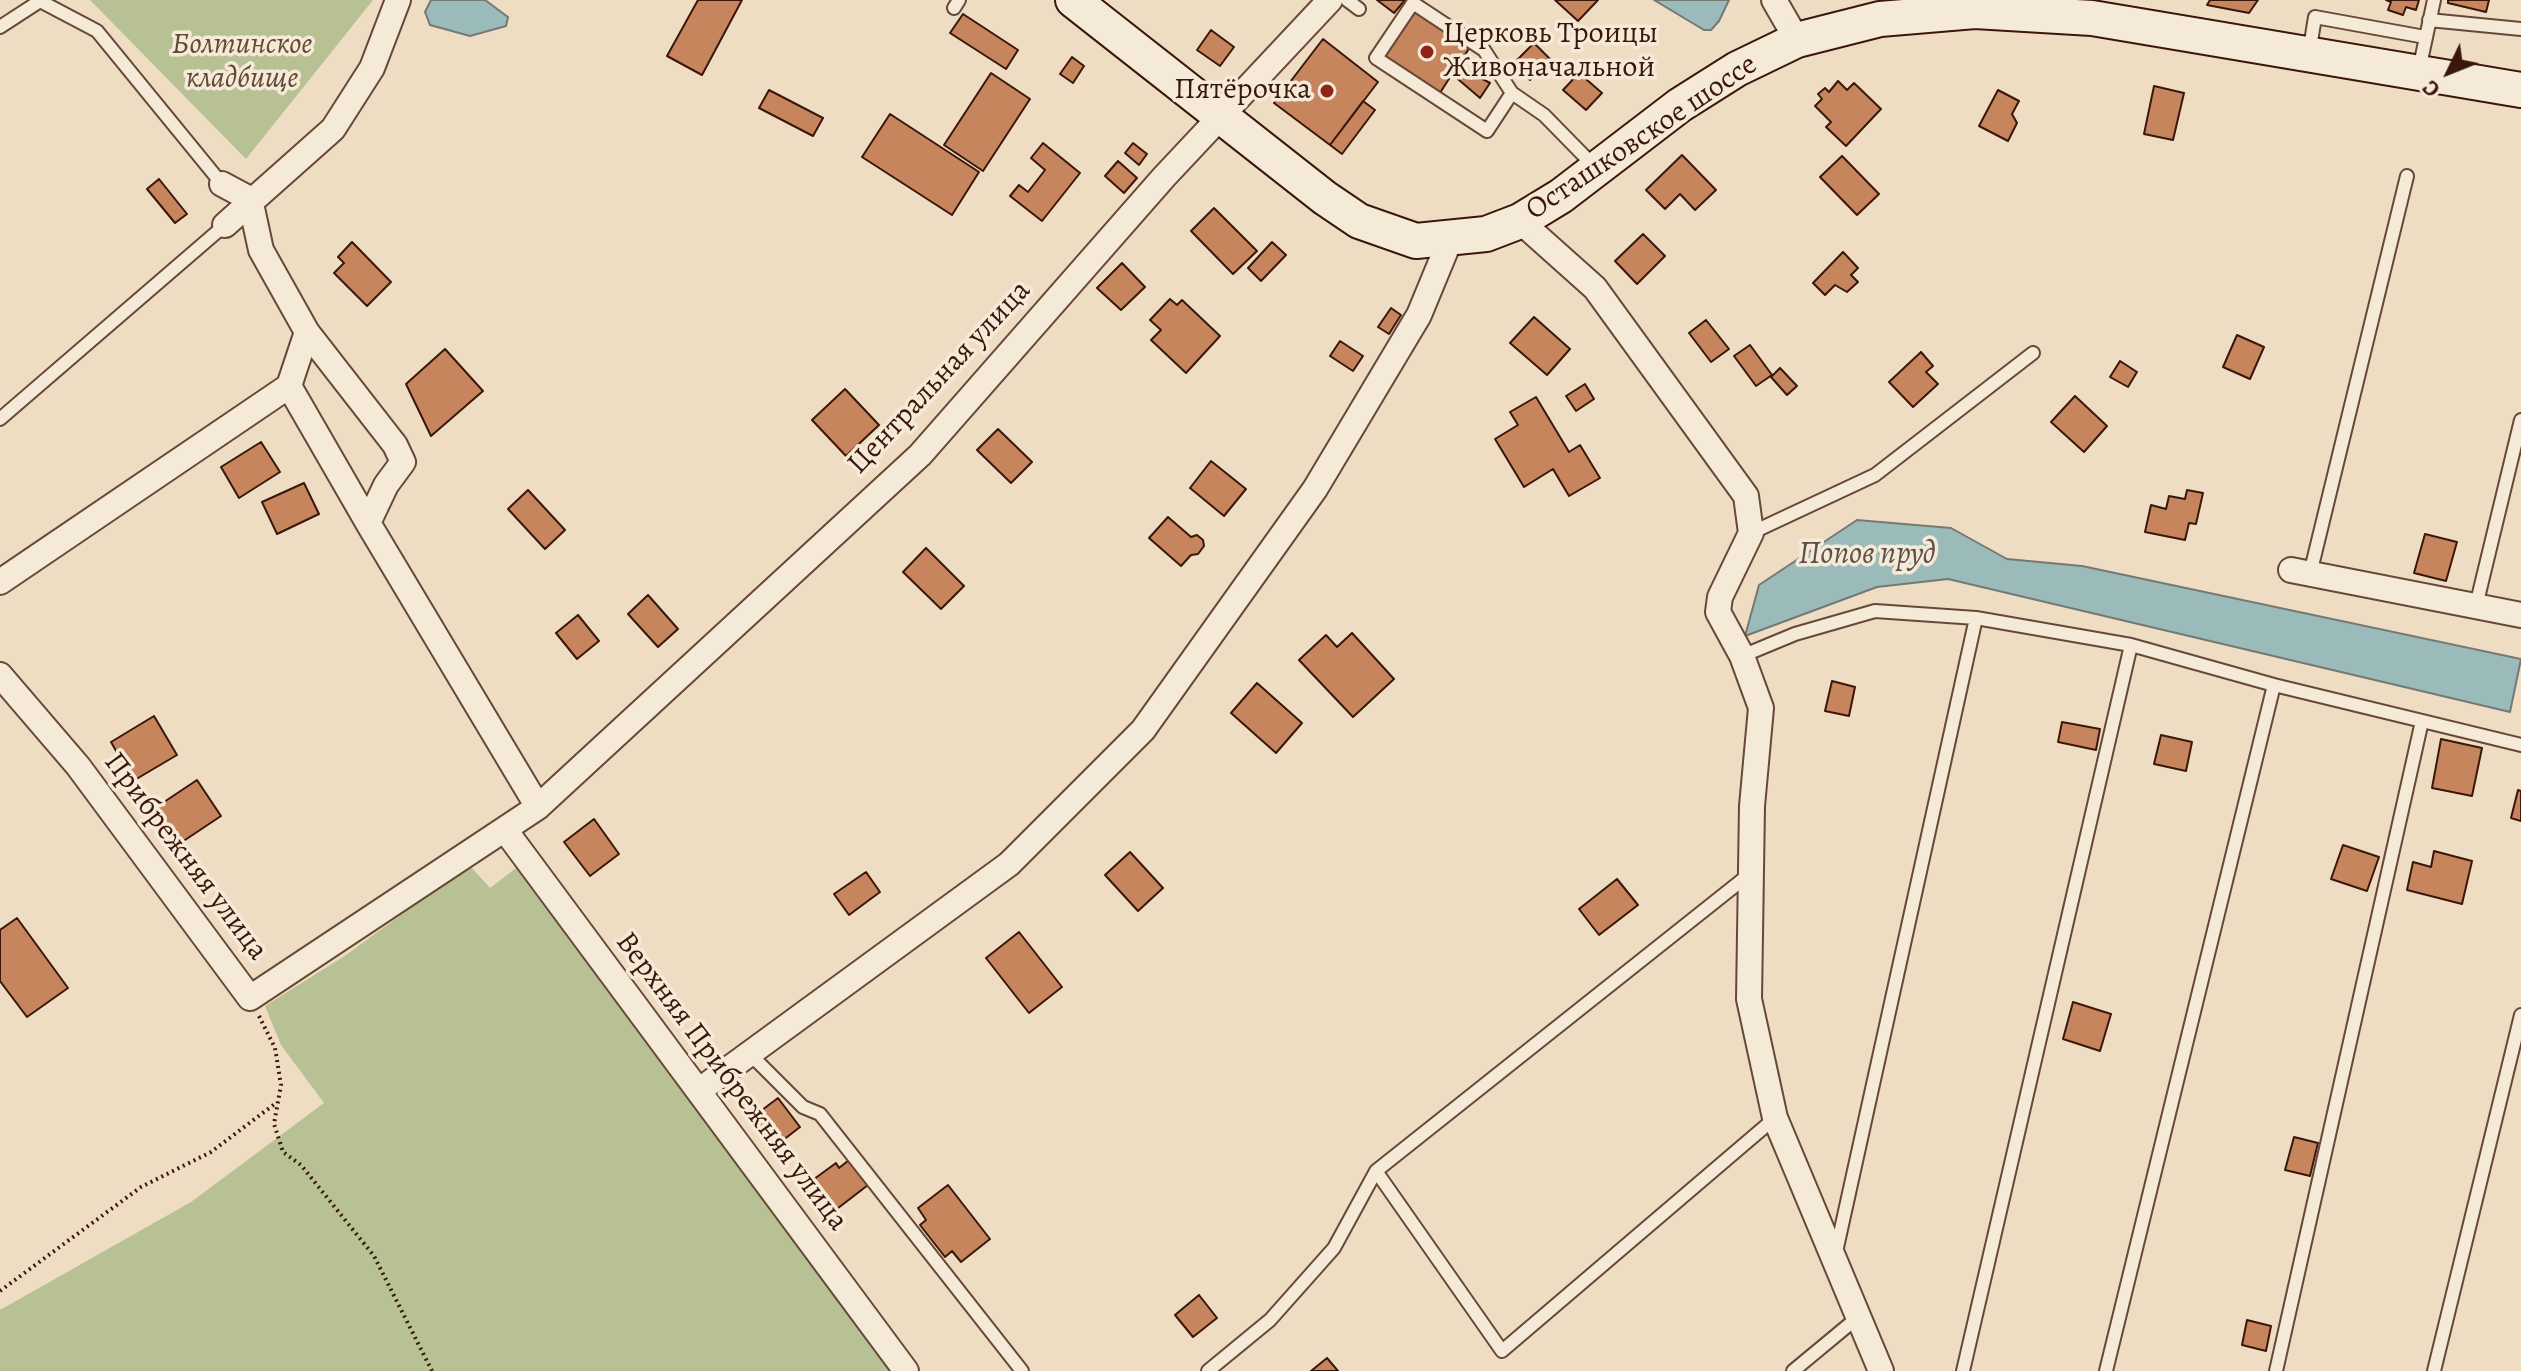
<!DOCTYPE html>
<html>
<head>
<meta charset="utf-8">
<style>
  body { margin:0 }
  #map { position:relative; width:2521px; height:1371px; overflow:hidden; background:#efddc3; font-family:Alegreya,serif }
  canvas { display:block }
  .north { position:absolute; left:2409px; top:32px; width:80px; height:80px; -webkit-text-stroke:6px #f5e9d8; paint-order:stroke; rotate:227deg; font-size:22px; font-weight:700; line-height:32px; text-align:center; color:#3a170a }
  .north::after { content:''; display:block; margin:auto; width:28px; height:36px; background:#3a170a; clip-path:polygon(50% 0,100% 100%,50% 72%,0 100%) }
</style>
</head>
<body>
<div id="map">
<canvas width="2521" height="1371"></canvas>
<div class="north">С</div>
</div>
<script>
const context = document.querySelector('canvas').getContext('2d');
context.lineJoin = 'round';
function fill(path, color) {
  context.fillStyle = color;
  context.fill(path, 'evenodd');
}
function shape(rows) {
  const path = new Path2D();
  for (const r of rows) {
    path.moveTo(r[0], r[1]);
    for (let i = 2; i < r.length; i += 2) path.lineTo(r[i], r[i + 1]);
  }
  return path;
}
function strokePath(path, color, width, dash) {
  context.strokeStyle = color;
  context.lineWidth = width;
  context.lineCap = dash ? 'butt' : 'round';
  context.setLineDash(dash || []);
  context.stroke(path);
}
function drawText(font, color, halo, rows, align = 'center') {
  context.font = font + ' Alegreya,serif';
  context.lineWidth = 7;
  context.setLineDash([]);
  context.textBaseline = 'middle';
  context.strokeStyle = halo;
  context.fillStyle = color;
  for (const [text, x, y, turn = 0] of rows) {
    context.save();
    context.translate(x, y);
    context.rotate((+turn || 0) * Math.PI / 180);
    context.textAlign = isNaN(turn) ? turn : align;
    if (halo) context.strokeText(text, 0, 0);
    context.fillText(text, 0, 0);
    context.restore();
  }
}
fill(shape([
  [90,0,373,0,246,159],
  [469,865,490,888,520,865,905,1371,0,1371,0,1310,191,1202,324,1103,281,1045,265,1006,346,955]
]), '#b8c194');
const water = shape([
  [431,0,485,0,508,17,506,26,470,36,430,25,425,12,431,0],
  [1654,0,1729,0,1719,21,1711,30,1704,30,1654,0],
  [1857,520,1951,528,2007,559,2082,566,2521,659,2510,712,1948,579,1877,587,1745,636,1759,585,1857,520]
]);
fill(water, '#9bbbba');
strokePath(water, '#747974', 2);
const building = shape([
  [698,0,742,0,702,75,667,56,698,0],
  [1377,0,1405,0,1394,13,1377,0],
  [1555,0,1598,0,1578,21,1555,0],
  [2210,0,2258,0,2249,13,2207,5,2210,0],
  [2386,0,2419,0,2416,10,2406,7,2403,15,2388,10,2391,2,2386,0],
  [2448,0,2489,0,2486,12,2448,3,2448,0],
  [1414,10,1470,47,1458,66,1490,83,1480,98,1452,74,1440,93,1383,56,1414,10],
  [963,14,1018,50,1006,69,950,33,963,14],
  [1211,30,1234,47,1220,66,1197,50,1211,30],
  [1323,39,1378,82,1330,145,1274,103,1323,39],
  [1534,43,1551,60,1530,80,1514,63,1534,43],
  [1072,57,1084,66,1073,83,1060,74,1072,57],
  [991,73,1030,99,983,171,944,145,991,73],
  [1579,73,1602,93,1586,110,1563,90,1579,73],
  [1838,81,1847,90,1854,83,1881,109,1846,146,1826,127,1831,122,1815,106,1822,99,1818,94,1825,88,1829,92,1838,81],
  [2154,86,2184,93,2173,140,2144,134,2154,86],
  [769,90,823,118,813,136,759,108,769,90],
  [1998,90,2019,101,2012,114,2017,123,2008,141,1979,126,1998,90],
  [1363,101,1375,110,1342,154,1330,145,1363,101],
  [890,114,979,172,952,215,862,157,890,114],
  [1043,143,1080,173,1042,221,1010,196,1019,185,1028,192,1045,170,1031,158,1043,143],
  [1133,143,1147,154,1139,165,1125,153,1133,143],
  [1682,155,1716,190,1695,210,1680,194,1665,209,1646,190,1682,155],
  [1842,156,1879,194,1857,215,1820,177,1842,156],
  [1118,161,1137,178,1124,193,1105,176,1118,161],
  [159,179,187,214,175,223,147,189,159,179],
  [1214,208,1257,251,1233,274,1191,231,1214,208],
  [1643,234,1665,256,1637,284,1615,261,1643,234],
  [352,242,391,282,367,306,334,273,344,263,338,257,352,242],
  [1272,242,1286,255,1261,281,1248,268,1272,242],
  [1843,252,1858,268,1851,275,1858,282,1847,292,1835,285,1825,295,1813,283,1843,252],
  [1122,263,1145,287,1121,310,1097,288,1122,263],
  [1170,299,1177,305,1182,300,1220,336,1186,373,1151,340,1161,330,1150,320,1170,299],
  [1391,308,1401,315,1389,334,1378,327,1391,308],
  [1534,317,1570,349,1547,375,1510,343,1534,317],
  [1706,320,1729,349,1711,362,1689,333,1706,320],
  [2237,335,2264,347,2250,379,2223,367,2237,335],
  [1340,341,1363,356,1353,371,1330,356,1340,341],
  [1750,345,1772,375,1756,386,1734,356,1750,345],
  [445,349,483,391,431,436,406,384,445,349],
  [1921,352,1933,366,1926,372,1938,384,1913,407,1889,382,1921,352],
  [2120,361,2137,372,2128,387,2110,377,2120,361],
  [1780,368,1797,386,1787,395,1771,377,1780,368],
  [1585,384,1594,399,1576,411,1566,396,1585,384],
  [845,389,879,425,846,456,812,420,845,389],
  [2075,396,2107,426,2084,452,2051,422,2075,396],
  [1536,397,1569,452,1580,445,1600,478,1569,496,1553,469,1524,487,1495,439,1518,425,1510,412,1536,397],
  [998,429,1032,462,1011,483,977,450,998,429],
  [261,442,280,472,239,498,221,467,261,442],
  [1211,461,1246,489,1224,516,1190,488,1211,461],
  [304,483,319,514,277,534,262,502,304,483],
  [528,490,565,530,545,549,508,509,528,490],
  [2187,490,2203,493,2196,524,2189,523,2185,540,2145,532,2151,505,2166,509,2169,496,2185,499,2187,490],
  [1168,517,1191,537,1197,535,1203,540,1204,546,1198,554,1191,555,1181,566,1149,538,1168,517],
  [2425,534,2457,542,2446,581,2414,573,2425,534],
  [926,548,964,586,941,609,903,572,926,548],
  [648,595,678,629,658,647,628,614,648,595],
  [578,615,599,641,577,659,556,633,578,615],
  [1352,633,1394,679,1353,717,1299,660,1326,635,1337,647,1352,633],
  [1832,681,1855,687,1849,716,1825,711,1832,681],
  [1257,683,1302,723,1276,753,1231,713,1257,683],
  [154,716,177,755,133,781,111,742,154,716],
  [2062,722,2100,729,2096,750,2058,742,2062,722],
  [2161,735,2192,742,2186,771,2154,764,2161,735],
  [2441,739,2482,748,2472,796,2432,788,2441,739],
  [197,780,221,816,179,844,155,808,197,780],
  [2518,790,2521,791,2521,821,2511,818,2518,790],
  [594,819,619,854,590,876,564,842,594,819],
  [2343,845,2379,857,2367,891,2331,879,2343,845],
  [2434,851,2472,861,2462,904,2407,890,2413,862,2431,867,2434,851],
  [1130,852,1163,888,1138,911,1105,875,1130,852],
  [866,872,880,892,849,915,834,894,866,872],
  [1617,879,1638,905,1599,935,1579,909,1617,879],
  [17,918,68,988,27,1017,0,981,0,930,17,918],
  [1019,932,1062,987,1029,1013,986,958,1019,932],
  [2073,1002,2111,1014,2100,1051,2063,1039,2073,1002],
  [778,1098,800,1127,773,1148,750,1119,778,1098],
  [2294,1137,2318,1143,2310,1176,2285,1170,2294,1137],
  [849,1160,868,1185,833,1212,810,1182,836,1163,839,1168,849,1160],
  [948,1185,990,1239,961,1262,952,1251,945,1257,920,1225,926,1220,918,1208,948,1185],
  [1199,1295,1217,1318,1193,1337,1175,1315,1199,1295],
  [2247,1320,2271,1326,2266,1351,2242,1345,2247,1320],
  [1327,1358,1338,1371,1311,1371,1327,1358]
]);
fill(building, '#c6855c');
strokePath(building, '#3a170a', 2);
const lane = shape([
  [1347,0,1359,9],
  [954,8,959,0],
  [2429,20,2521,29],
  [0,27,40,1,97,31,222,184],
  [2309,54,2315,17,2425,37],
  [2419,70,2434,0],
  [1512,93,1487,131,1376,58,1413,3,1484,50,1512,93,1544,115,1595,167],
  [0,419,225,225],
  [1751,533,1875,475,2033,353],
  [2310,574,2407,176],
  [2476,606,2521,420],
  [1742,656,1795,634,1875,611,1976,618,2131,645,2274,685,2521,745],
  [1751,873,1376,1171,1502,1351,1775,1118],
  [749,1053,803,1107,820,1114,1022,1371],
  [1836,1252,1976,618],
  [1208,1371,1270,1320,1334,1248,1376,1171],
  [1793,1371,1857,1318],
  [1963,1371,2131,645],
  [2106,1371,2274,685],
  [2276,1371,2422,721],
  [2434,1371,2521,1015]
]);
const street = shape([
  [1774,0,1797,40],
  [222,184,250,199,261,250,307,332,395,445,403,462,386,485,368,523,538,807],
  [1520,221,1595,288,1746,496,1751,533,1720,597,1718,612,1742,656,1761,708,1752,806,1749,999,1775,1118,1881,1371],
  [225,225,333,129,372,68,398,0],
  [289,386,307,332],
  [2291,570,2521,615],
  [0,582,289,386,368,523],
  [0,675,78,766,250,998,538,807,920,455,1164,177,1330,0],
  [505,830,906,1371],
  [708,1084,1009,864,1143,730,1315,489,1419,315,1450,240]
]);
const secondary = shape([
  [1073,0,1325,198,1359,221,1416,241,1486,234,1520,221,1561,196,1680,105,1737,69,1797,40,1880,19,1975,11,2092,18,2521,90]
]);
strokePath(lane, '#674838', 16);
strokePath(street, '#674838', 28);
strokePath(secondary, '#3a170a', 38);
strokePath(shape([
  [259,1016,275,1048,281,1085,274,1124,283,1152,301,1165,374,1256,432,1371],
  [0,1291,141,1187,211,1152,276,1103]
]), '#3a170a', 4, [2, 4]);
strokePath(lane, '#f5e9d8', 12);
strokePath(street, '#f5e9d8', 24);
strokePath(secondary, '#f5e9d8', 34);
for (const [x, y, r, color] of [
  [1427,52,8,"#8f2418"],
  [1327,91,8,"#8f2418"]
]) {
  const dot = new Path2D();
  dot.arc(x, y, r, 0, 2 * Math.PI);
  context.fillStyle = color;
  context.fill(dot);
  strokePath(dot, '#f5e9d8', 3);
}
drawText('30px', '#3a170a', '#f5e9d8', [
  ["Церковь Троицы",1443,35],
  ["Живоначальной",1443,69],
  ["Пятёрочка",1311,91,"right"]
], 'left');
drawText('italic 30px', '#604a33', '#f5e9d8', [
  ["Болтинское",242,46],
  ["кладбище",242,80]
]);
drawText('30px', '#3a170a', '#f5e9d8', [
  ["Осташковское шоссе",1642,138,-34],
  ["Центральная улица",940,378,-47],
  ["Прибрежняя улица",185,857,53],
  ["Верхняя Прибрежняя улица",731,1082,53]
]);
drawText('italic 32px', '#5c5048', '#f5e9d8', [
  ["Попов пруд",1867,555]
]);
</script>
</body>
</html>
